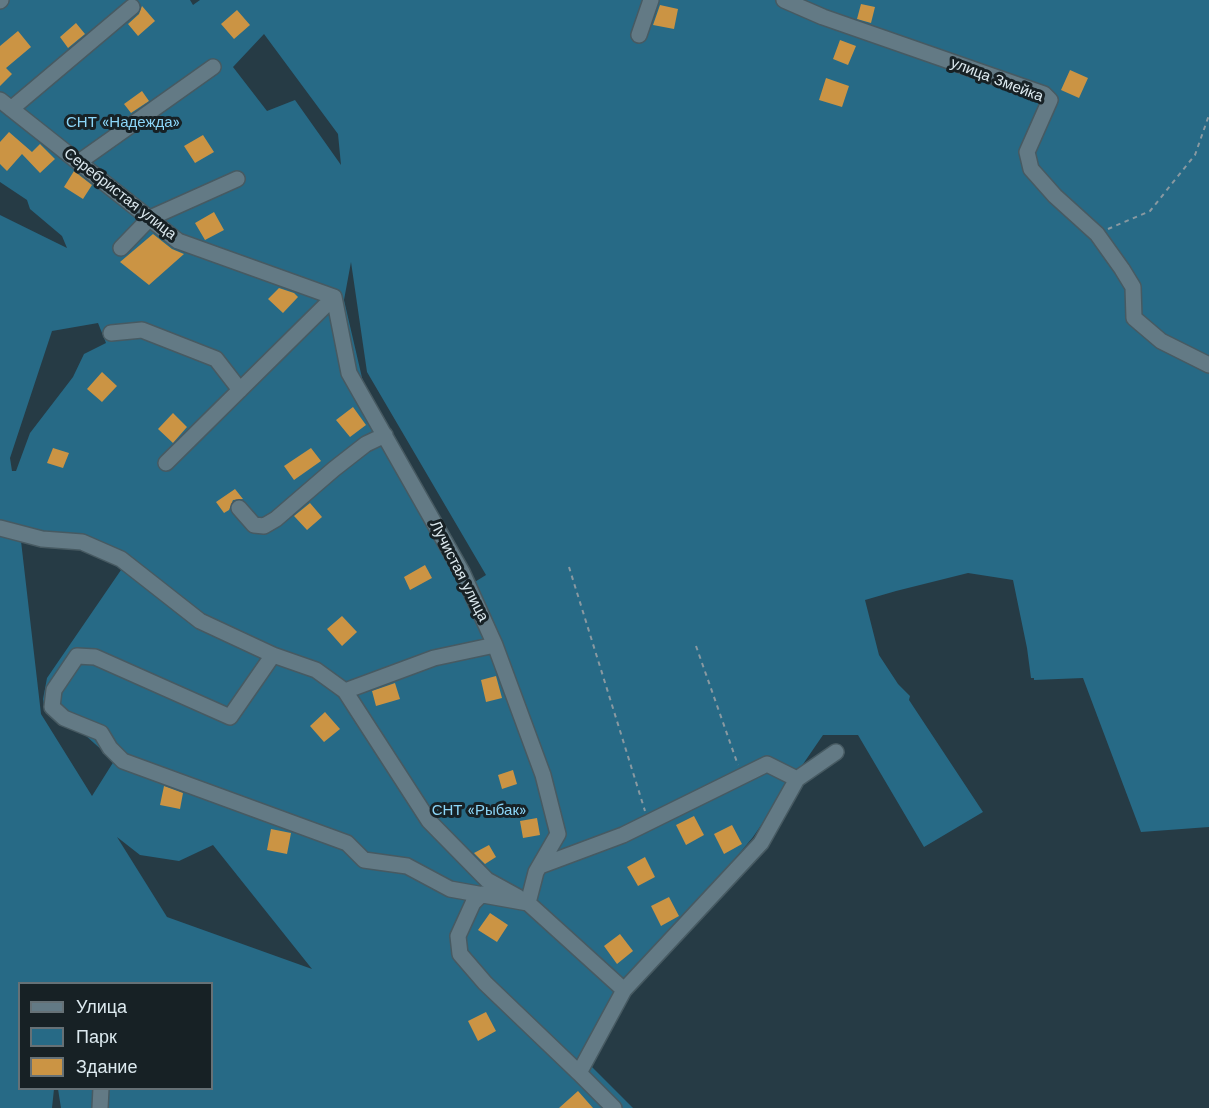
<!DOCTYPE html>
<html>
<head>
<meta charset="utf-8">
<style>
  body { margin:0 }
  #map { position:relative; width:1209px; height:1108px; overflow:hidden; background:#263b45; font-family:"Work Sans",sans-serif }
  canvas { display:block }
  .legend { position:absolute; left:18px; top:982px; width:195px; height:108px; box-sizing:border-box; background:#172125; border:2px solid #667176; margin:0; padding:8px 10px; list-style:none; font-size:18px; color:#dce9ef }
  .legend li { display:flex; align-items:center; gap:12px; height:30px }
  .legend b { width:30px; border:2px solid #667176 }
</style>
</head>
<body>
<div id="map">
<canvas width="1209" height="1108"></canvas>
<ul class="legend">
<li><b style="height:8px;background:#637a85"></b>Улица</li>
<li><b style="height:16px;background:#276a86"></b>Парк</li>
<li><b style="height:16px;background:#cb9444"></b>Здание</li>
</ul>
</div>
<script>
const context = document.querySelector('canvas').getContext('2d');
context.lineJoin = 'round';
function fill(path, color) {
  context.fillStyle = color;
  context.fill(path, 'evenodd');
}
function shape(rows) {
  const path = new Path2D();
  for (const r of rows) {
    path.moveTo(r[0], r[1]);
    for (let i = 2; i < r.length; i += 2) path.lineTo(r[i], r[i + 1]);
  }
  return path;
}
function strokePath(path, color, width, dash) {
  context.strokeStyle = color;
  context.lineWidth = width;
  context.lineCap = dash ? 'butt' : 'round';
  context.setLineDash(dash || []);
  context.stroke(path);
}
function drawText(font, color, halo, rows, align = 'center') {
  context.font = font + ' "Work Sans",sans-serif';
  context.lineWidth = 6;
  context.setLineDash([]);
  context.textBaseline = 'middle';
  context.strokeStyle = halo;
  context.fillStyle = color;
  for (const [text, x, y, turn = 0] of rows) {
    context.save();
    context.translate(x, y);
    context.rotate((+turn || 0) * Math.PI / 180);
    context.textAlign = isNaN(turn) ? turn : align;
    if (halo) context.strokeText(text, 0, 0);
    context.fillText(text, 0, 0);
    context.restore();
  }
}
fill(shape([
  [0,0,190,0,193,5,200,0,1209,0,1209,827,1141,832,1083,678,1034,680,1034,678,1031,678,1027,648,1013,580,968,573,896,591,865,600,879,655,898,684,910,696,909,700,983,812,924,847,858,735,823,735,753,837,628,988,589,1064,633,1108,61,1108,58,1089,212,1088,212,984,20,984,20,1088,54,1089,52,1108,0,1108,0,215,67,248,62,236,30,209,27,200,0,182],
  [264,34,338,134,341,165,295,100,267,111,233,67],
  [351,262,367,372,486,575,473,583,363,382,344,300],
  [98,323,106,343,84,354,73,377,30,433,16,471,12,471,10,458,52,331],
  [21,541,49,547,81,547,105,557,121,570,47,678,43,699,45,711,57,720,75,726,114,761,92,796,41,714],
  [117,837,140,855,179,861,213,845,312,969,167,917]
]), '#276a86');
fill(shape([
  [861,4,875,7,871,23,857,19],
  [660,5,678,9,674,29,653,25],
  [142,6,155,21,138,36,128,24,139,14],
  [237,10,250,25,234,39,221,24],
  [76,23,85,34,68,48,60,37],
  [18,31,31,47,6,68,12,74,0,86,0,46],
  [840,40,856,46,848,65,833,59],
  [1070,70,1088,78,1079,98,1061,90],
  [826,78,849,86,842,107,819,100],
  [142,91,149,101,131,113,124,104],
  [9,132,32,152,40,144,55,159,40,173,22,154,7,171,0,164,0,142],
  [203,135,214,152,195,163,184,146],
  [74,171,92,185,83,199,64,187],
  [214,212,224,230,205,240,195,223],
  [153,234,172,249,184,254,149,285,120,262],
  [279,288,294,293,298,297,283,313,268,299],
  [102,372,117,386,102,402,87,389],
  [353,407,366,425,350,437,336,420],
  [173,413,187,427,173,443,158,429],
  [53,448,69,453,63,468,47,463],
  [311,448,321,461,294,480,284,466],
  [235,489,243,499,233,500,229,510,224,513,216,502],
  [310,503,322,517,307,530,294,516],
  [425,565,432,578,410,590,404,577],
  [342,616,357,632,342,646,327,629],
  [496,676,502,698,486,702,481,680],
  [395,683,400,699,376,706,372,691],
  [325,712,340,729,324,742,310,726],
  [513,770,517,784,502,789,498,775],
  [164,786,183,793,180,809,160,805],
  [694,816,704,835,686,845,676,825],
  [537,818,540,835,523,838,520,821],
  [732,825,742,844,724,854,714,834],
  [271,829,291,833,287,854,267,850],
  [489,845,496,857,485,864,474,853],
  [645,857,655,877,638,886,627,867],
  [669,897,679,916,661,926,651,906],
  [490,913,508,925,497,942,478,930],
  [620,934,633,951,617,964,604,946],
  [486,1012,496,1031,478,1041,468,1021],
  [578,1091,593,1108,559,1108]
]), '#cb9444');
const minor = shape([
  [784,0,823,17,1044,94,1050,100,1027,152,1031,169,1055,196,1097,234,1122,269,1133,287,1134,318,1161,341,1209,365],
  [0,1,1,0],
  [639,35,651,0],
  [0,100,178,241,334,297,349,373,462,572,495,645,543,775,558,834,536,872,528,903,624,990],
  [11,109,132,7],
  [79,162,213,67],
  [121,248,150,218,237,179],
  [111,333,142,330,216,359,240,390],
  [166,463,334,297],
  [239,508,254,525,264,526,276,519,334,469,366,444,385,435],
  [0,528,42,539,82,542,121,559,200,621,273,655,316,670,345,691,429,821,487,880,518,897],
  [273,655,230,717,95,657,77,656,54,690,52,707,64,718,101,733,110,748,123,761,347,843,364,860,407,866,450,889,528,903],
  [345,691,434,658,495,645],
  [540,866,623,835,767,764,797,779],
  [482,894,473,903,458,936,460,954,485,983,579,1073],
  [100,1108,101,1088],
  [614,1108,579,1073,624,990,761,843,797,779,836,752]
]);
strokePath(minor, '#475a62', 18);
strokePath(shape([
  [1108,229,1150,211,1195,155,1209,115],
  [569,567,645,811],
  [696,646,738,765]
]), '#8999a1', 2, [4.5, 4.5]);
strokePath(minor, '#637a85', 15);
drawText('15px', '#dce9ef', '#172125', [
  ["улица Змейка",997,80,21],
  ["Серебристая улица",120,194,38],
  ["Лучистая улица",459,571,63]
]);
drawText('15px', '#8cd6f8', '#172125', [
  ["СНТ «Надежда»",123,123],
  ["СНТ «Рыбак»",479,811]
]);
</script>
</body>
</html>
